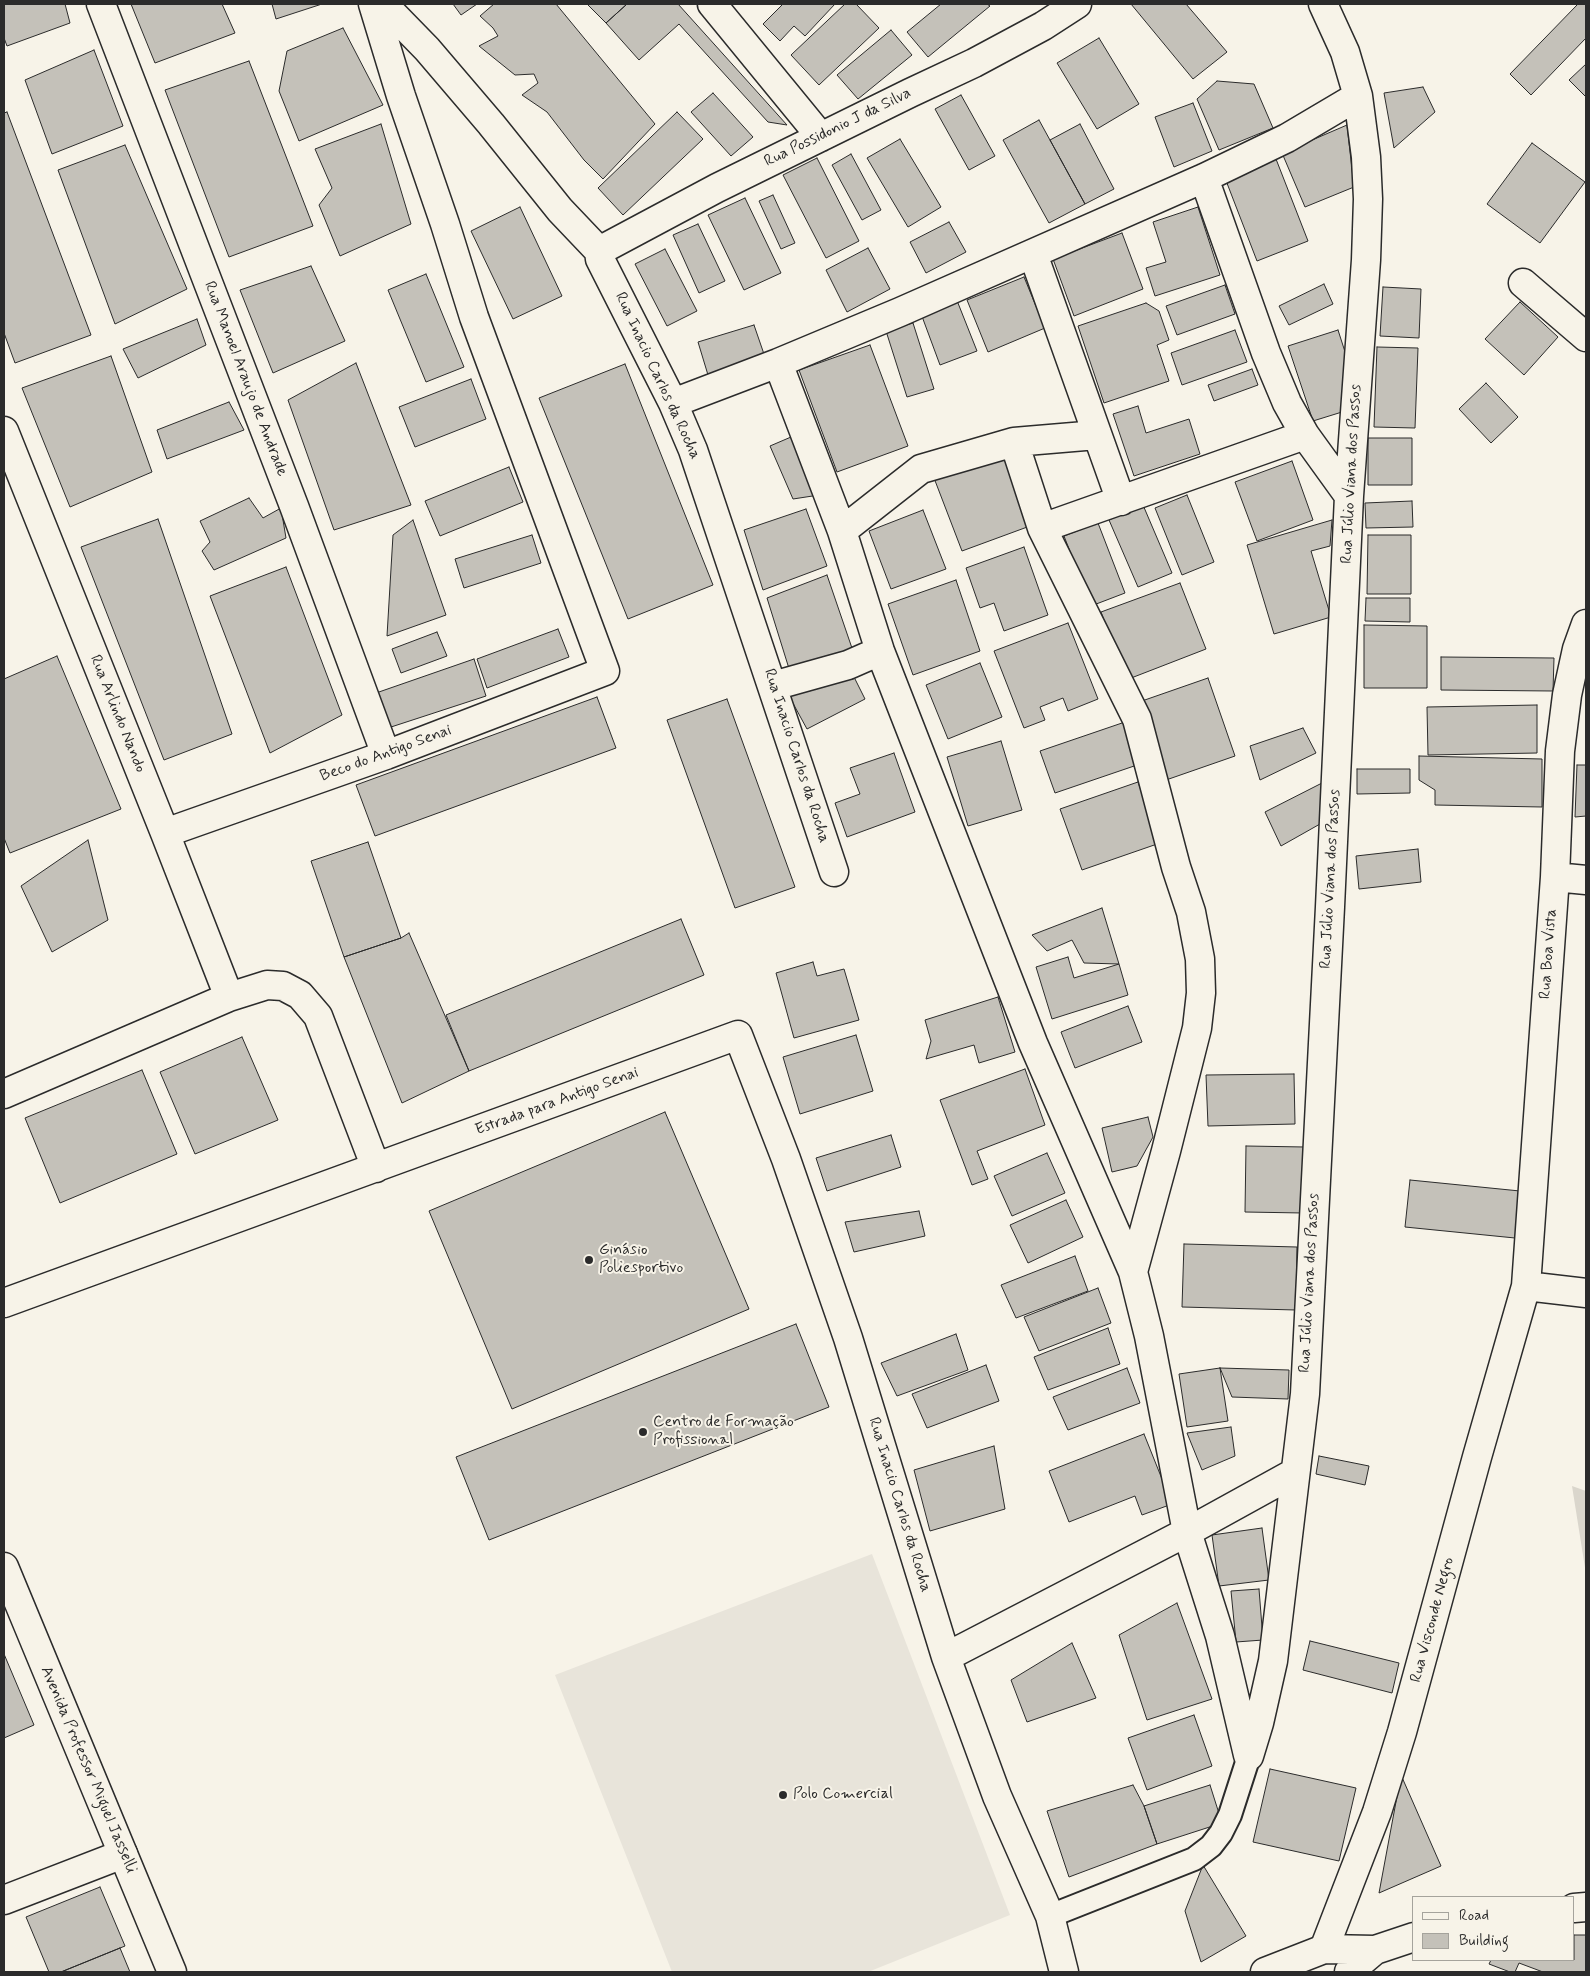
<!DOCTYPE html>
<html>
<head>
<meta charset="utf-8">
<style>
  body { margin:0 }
  #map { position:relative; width:1590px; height:1976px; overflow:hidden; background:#f7f3e8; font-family:Mynerve,sans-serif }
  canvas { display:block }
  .frame { position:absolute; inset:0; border:5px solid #2b2b2b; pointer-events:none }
  .legend { position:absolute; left:1412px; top:1896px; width:162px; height:65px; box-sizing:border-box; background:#f7f3e8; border:1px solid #a5a39c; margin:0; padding:6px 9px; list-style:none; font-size:15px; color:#2b2b2b }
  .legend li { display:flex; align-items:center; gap:10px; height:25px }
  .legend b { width:25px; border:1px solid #a5a39c }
</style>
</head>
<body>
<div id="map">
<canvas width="1590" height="1976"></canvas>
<div class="frame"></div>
<ul class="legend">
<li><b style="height:6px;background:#f7f3e8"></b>Road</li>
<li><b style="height:14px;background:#c4c1b9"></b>Building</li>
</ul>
</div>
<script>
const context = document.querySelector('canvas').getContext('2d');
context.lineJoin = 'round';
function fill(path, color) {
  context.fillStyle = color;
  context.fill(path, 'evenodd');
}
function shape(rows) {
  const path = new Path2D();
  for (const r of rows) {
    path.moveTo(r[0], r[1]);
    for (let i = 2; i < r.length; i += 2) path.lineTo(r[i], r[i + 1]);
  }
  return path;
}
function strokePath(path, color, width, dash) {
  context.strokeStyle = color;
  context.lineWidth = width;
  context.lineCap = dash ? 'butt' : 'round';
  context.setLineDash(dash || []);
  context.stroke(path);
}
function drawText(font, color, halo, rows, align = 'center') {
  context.font = font + ' Mynerve,sans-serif';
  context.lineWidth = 4;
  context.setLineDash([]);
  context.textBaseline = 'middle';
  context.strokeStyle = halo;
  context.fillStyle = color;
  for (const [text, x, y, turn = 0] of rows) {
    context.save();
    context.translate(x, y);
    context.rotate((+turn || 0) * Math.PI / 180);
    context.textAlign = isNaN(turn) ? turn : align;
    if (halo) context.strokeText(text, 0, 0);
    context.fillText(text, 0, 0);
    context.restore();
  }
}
fill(shape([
  [872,1554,1010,1915,868,1972,672,1972,555,1675]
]), '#e8e4da');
fill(shape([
  [1572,1486,1586,1491,1586,1574]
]), '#dad6cc');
const building = shape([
  [4,4,65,4,70,23,7,46,4,38,4,4],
  [131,4,222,4,235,33,155,63,131,4],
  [272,4,322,4,276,19,272,4],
  [453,4,477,4,461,15,453,4],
  [494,4,556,4,655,124,603,179,584,160,547,112,522,95,538,83,534,74,515,75,479,46,498,36,493,28,480,16,494,4],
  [587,4,627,4,606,23,587,4],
  [627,4,678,4,787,125,768,122,679,24,639,60,606,23,627,4],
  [783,4,835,4,805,36,794,26,780,41,763,24,783,4],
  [845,4,856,4,879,28,819,85,791,55,845,4],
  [941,4,987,4,990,6,928,57,907,32,941,4],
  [1131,4,1186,4,1227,52,1193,79,1131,4],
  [1578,4,1586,4,1586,38,1531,95,1510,74,1578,4],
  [343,28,383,105,299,141,279,91,287,51,343,28],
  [891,30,912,55,858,99,837,75,891,30],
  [1099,38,1139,104,1097,129,1057,63,1099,38],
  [94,50,123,126,52,154,25,80,94,50],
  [249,61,313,226,229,257,165,90,249,61],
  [1586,64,1586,97,1569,80,1586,64],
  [1217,81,1254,84,1273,128,1219,150,1197,99,1217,81],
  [1423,87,1435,112,1394,148,1384,93,1423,87],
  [713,93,753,137,731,156,691,112,713,93],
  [961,95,995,156,969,170,935,109,961,95],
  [1193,103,1212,151,1174,167,1155,117,1193,103],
  [7,112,91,335,15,363,4,333,4,113,7,112],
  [677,112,703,139,623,215,598,188,677,112],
  [1039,120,1085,204,1049,223,1003,140,1039,120],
  [381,124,411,224,340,256,319,205,332,188,315,149,381,124],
  [1080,124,1114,189,1085,204,1050,140,1080,124],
  [1347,125,1354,187,1305,207,1282,153,1347,125],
  [900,139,941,207,908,227,867,158,900,139],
  [1532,143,1585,182,1540,243,1487,204,1532,143],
  [125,145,187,289,115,324,58,170,125,145],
  [851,154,881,210,862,220,832,165,851,154],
  [817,158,859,241,826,258,783,175,817,158],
  [1276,159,1308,241,1257,261,1225,178,1276,159],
  [773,195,795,243,781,249,759,201,773,195],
  [745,198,781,273,744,290,708,215,745,198],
  [520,207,562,296,513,319,471,231,520,207],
  [1198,207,1220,275,1155,296,1146,268,1166,262,1153,222,1198,207],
  [949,222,966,252,926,273,910,242,949,222],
  [698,224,725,281,699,293,673,235,698,224],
  [1122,233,1143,289,1074,316,1053,259,1122,233],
  [868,248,890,289,847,312,826,270,868,248],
  [665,249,697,311,667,326,635,264,665,249],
  [311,266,345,341,273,373,240,290,311,266],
  [426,274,464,367,426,382,388,290,426,274],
  [1024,277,1045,328,988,352,967,300,1024,277],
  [1324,284,1333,304,1289,325,1279,306,1324,284],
  [1225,285,1235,314,1177,335,1166,306,1225,285],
  [1383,287,1421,289,1419,338,1380,336,1383,287],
  [956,298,977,351,940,365,920,311,956,298],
  [1520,302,1558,337,1524,375,1485,339,1520,302],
  [1146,303,1159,311,1169,340,1157,345,1169,381,1104,403,1078,326,1146,303],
  [197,319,206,345,138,378,123,349,197,319],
  [913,323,934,389,907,397,886,331,913,323],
  [754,325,765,357,708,375,698,342,754,325],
  [1235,330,1247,362,1182,385,1171,353,1235,330],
  [1338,330,1347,358,1342,412,1313,421,1288,346,1338,330],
  [870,345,908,446,837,472,799,370,870,345],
  [1377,347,1418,348,1415,428,1374,427,1377,347],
  [111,356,152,472,70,507,22,388,111,356],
  [356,363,411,505,334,530,288,400,356,363],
  [625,364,713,585,628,619,539,398,625,364],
  [1252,369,1258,385,1214,401,1208,385,1252,369],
  [471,379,486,419,415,447,399,407,471,379],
  [1486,383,1518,417,1491,443,1459,409,1486,383],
  [229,402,244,430,167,459,157,430,229,402],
  [1138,406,1146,433,1189,419,1200,454,1134,476,1113,414,1138,406],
  [798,434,819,495,793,499,770,446,798,434],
  [1368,438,1412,438,1412,485,1368,485,1368,438],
  [1002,452,1030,526,962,551,934,478,1002,452],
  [1292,461,1313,520,1257,541,1235,482,1292,461],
  [509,467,523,502,440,536,425,501,509,467],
  [1187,495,1214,562,1182,575,1155,508,1187,495],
  [249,498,263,518,281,508,286,538,214,570,202,551,210,542,200,521,249,498],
  [1412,501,1413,527,1366,528,1365,503,1412,501],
  [1143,505,1172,573,1138,587,1109,520,1143,505],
  [806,509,827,566,763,590,744,530,806,509],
  [923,510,946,569,891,589,869,531,923,510],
  [158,519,232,734,164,760,81,547,158,519],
  [413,520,446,615,387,636,393,535,413,520],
  [1332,520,1330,546,1311,551,1331,617,1274,634,1247,545,1332,520],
  [1098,523,1125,593,1091,606,1064,536,1098,523],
  [532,535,541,563,464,588,455,559,532,535],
  [1368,535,1411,535,1411,594,1367,594,1368,535],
  [1024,547,1048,615,1004,631,994,603,980,608,966,568,1024,547],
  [286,567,342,715,270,753,210,596,286,567],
  [827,575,854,654,791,675,767,598,827,575],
  [956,580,980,651,913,675,888,604,956,580],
  [1180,583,1206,649,1126,680,1101,612,1180,583],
  [1366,598,1410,598,1410,622,1365,621,1366,598],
  [1068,623,1098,699,1068,711,1063,698,1040,707,1045,720,1024,728,994,651,1068,623],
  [1364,625,1427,626,1427,688,1364,688,1364,625],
  [558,629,569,657,487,688,477,659,558,629],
  [437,632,447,656,401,673,392,649,437,632],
  [57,656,121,809,10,853,4,838,4,679,57,656],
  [1441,657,1554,658,1553,691,1441,690,1441,657],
  [474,659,486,696,388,728,376,693,474,659],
  [980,663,1002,717,948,739,926,685,980,663],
  [848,665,865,699,807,729,789,696,848,665],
  [1208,678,1235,756,1166,780,1139,702,1208,678],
  [597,697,616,748,375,836,356,785,597,697],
  [727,699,795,887,735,908,667,720,727,699],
  [1537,705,1537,753,1428,755,1427,707,1537,705],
  [1125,722,1140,764,1055,793,1040,751,1125,722],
  [1303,728,1316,753,1260,780,1250,746,1303,728],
  [1001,741,1022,810,968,826,947,757,1001,741],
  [894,753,915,812,847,837,835,803,860,794,850,768,894,753],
  [1419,756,1542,759,1542,807,1435,805,1435,790,1419,780,1419,756],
  [1577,765,1586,765,1586,816,1575,817,1577,765],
  [1357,769,1410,769,1410,793,1357,794,1357,769],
  [1138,782,1160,843,1082,870,1060,809,1138,782],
  [1324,782,1320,824,1281,846,1265,812,1324,782],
  [88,840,108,920,52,952,21,886,88,840],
  [368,842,401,938,344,957,311,861,368,842],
  [1418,849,1421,882,1359,889,1356,856,1418,849],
  [1102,908,1119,964,1084,963,1072,940,1047,951,1032,935,1102,908],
  [681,919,704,975,469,1071,446,1015,681,919],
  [409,933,469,1071,402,1103,344,957,401,938,409,933],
  [1068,957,1074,978,1119,964,1128,995,1052,1019,1036,967,1068,957],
  [813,962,817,976,844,969,859,1020,794,1038,776,973,813,962],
  [998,997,1015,1052,979,1063,974,1045,926,1059,931,1041,925,1020,998,997],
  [1128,1006,1142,1042,1075,1068,1061,1032,1128,1006],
  [856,1035,873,1091,800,1114,783,1057,856,1035],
  [242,1037,278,1120,195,1154,160,1072,242,1037],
  [1025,1069,1045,1125,977,1151,988,1179,972,1185,940,1100,1025,1069],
  [142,1070,177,1154,60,1203,25,1118,142,1070],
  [1294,1074,1295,1124,1208,1126,1206,1075,1294,1074],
  [665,1112,749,1309,512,1409,429,1211,665,1112],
  [1148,1117,1153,1137,1137,1166,1112,1172,1102,1128,1148,1117],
  [891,1135,901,1167,827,1191,816,1158,891,1135],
  [1246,1146,1305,1147,1303,1213,1245,1212,1246,1146],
  [1047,1153,1065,1193,1012,1216,994,1176,1047,1153],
  [1410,1180,1520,1191,1515,1238,1405,1227,1410,1180],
  [1066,1200,1083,1237,1028,1263,1010,1225,1066,1200],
  [919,1211,925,1236,854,1252,845,1222,919,1211],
  [1184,1244,1297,1247,1296,1310,1182,1307,1184,1244],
  [1075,1256,1088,1291,1016,1318,1001,1285,1075,1256],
  [1098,1288,1111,1323,1039,1351,1024,1317,1098,1288],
  [796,1324,829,1407,489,1540,456,1457,796,1324],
  [1108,1328,1120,1364,1048,1390,1034,1357,1108,1328],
  [956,1334,968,1370,897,1396,881,1363,956,1334],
  [986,1365,999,1401,927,1428,912,1394,986,1365],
  [1127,1368,1140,1403,1068,1430,1053,1397,1127,1368],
  [1220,1368,1289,1370,1288,1399,1232,1397,1220,1368],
  [1220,1368,1228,1421,1187,1427,1179,1374,1220,1368],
  [1231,1427,1235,1456,1202,1470,1187,1433,1231,1427],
  [1144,1434,1172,1504,1142,1515,1135,1496,1069,1522,1049,1471,1144,1434],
  [994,1446,1005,1509,930,1531,914,1470,994,1446],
  [1319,1456,1369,1466,1365,1485,1316,1474,1319,1456],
  [1262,1528,1269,1580,1219,1586,1212,1535,1262,1528],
  [1259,1589,1263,1640,1236,1642,1231,1591,1259,1589],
  [1177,1603,1212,1699,1147,1720,1119,1635,1177,1603],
  [1310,1641,1399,1663,1392,1693,1303,1670,1310,1641],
  [1072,1643,1096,1698,1027,1722,1011,1680,1072,1643],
  [4,1654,34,1725,4,1738,4,1654],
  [1194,1715,1212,1766,1147,1790,1128,1738,1194,1715],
  [1270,1769,1356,1788,1339,1861,1253,1842,1270,1769],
  [1401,1775,1441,1866,1379,1893,1401,1775],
  [1133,1785,1144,1806,1157,1844,1069,1877,1047,1811,1133,1785],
  [1210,1785,1222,1823,1157,1844,1144,1806,1210,1785],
  [1203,1865,1246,1936,1201,1962,1185,1911,1203,1865],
  [100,1887,125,1946,61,1972,49,1972,26,1917,100,1887],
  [1574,1935,1586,1935,1586,1972,1543,1972,1519,1963,1515,1972,1510,1972,1489,1964,1491,1960,1574,1960,1574,1935],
  [120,1948,130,1972,61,1972,120,1948]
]);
fill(building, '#c4c1b9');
strokePath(building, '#2b2b2b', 1);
const service = shape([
  [1050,1916,1194,1859,1211,1846,1221,1833,1230,1815,1249,1756]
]);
const minor = shape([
  [101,4,294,506,386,755],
  [383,4,427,49,491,124,560,210,599,251,600,259,673,403,693,450,834,872],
  [712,4,821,137],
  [1204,178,1266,353,1287,403,1305,435,1349,496],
  [599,251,717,188,910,93,974,63,1043,26,1077,4],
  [1033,254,1121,501],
  [1523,283,1586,337],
  [778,363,842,531,880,651,1033,1043,1133,1272,1149,1336,1187,1532,1220,1636,1248,1755],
  [673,403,778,363,900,312,1204,178,1287,138,1358,96],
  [4,431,165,833,229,997],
  [1014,442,1042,528,1137,719,1176,867,1191,912,1200,959,1201,993,1197,1028,1166,1151,1133,1272],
  [1042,528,1305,435],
  [842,531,921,469,1014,442,1097,435],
  [773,686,848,665,880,651],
  [165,833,386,755,605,671,474,317,445,224,401,96,373,4],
  [1555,877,1586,880],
  [4,1094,229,997,267,985,283,986,300,995,318,1016,376,1168],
  [1526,1286,1586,1293],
  [4,1303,738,1035,786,1159,848,1338,946,1657,997,1796,1050,1916,1064,1972],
  [946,1657,1187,1532,1294,1473],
  [1249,1756,1259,1723,1273,1661,1305,1394,1330,907,1349,496,1366,260,1368,199,1366,157,1358,96,1345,52,1323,4],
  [4,1900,123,1854],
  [1324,1949,1377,1812,1402,1732,1477,1457,1526,1286,1555,877,1560,751,1567,695,1577,649,1586,624]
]);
const tertiary = shape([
  [4,1567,172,1972]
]);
const secondary = shape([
  [1574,1908,1586,1907],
  [1265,1972,1324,1949,1375,1950,1414,1937],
  [1349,1972,1375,1950]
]);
strokePath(service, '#2b2b2b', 26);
strokePath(minor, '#2b2b2b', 31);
strokePath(tertiary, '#2b2b2b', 31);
strokePath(secondary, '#2b2b2b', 31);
strokePath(service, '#f7f3e8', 22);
strokePath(minor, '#f7f3e8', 28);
strokePath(tertiary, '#f7f3e8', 28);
strokePath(secondary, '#f7f3e8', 28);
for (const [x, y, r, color] of [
  [589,1260,5,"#2b2b2b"],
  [643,1432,5,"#2b2b2b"],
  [783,1795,5,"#2b2b2b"]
]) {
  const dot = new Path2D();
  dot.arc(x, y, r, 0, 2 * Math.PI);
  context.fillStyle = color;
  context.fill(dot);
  strokePath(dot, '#f7f3e8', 2);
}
drawText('16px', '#2b2b2b', '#f7f3e8', [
  ["Rua Possidonio J da Silva",838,128,-26],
  ["Rua Inacio Carlos da Rocha",657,376,65],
  ["Rua Manoel Araujo de Andrade",245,379,69],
  ["Rua Júlio Viana dos Passos",1352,474,-87],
  ["Rua Arlindo Nando",117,714,68],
  ["Beco do Antigo Senai",386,754,-20],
  ["Rua Inacio Carlos da Rocha",796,756,72],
  ["Rua Júlio Viana dos Passos",1331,879,-87],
  ["Rua Boa Vista",1549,954,-86],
  ["Estrada para Antigo Senai",557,1102,-20],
  ["Rua Júlio Viana dos Passos",1310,1283,-87],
  ["Rua Inacio Carlos da Rocha",899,1505,73],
  ["Rua Visconde Negro",1433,1620,-75],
  ["Avenida Professor Miguel Jasselli",88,1770,67]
]);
drawText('16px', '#2b2b2b', '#f7f3e8', [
  ["Ginásio",599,1251],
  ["Poliesportivo",599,1269],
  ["Centro de Formação",653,1423],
  ["Profissional",653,1441],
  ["Polo Comercial",793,1795]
], 'left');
</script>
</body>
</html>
